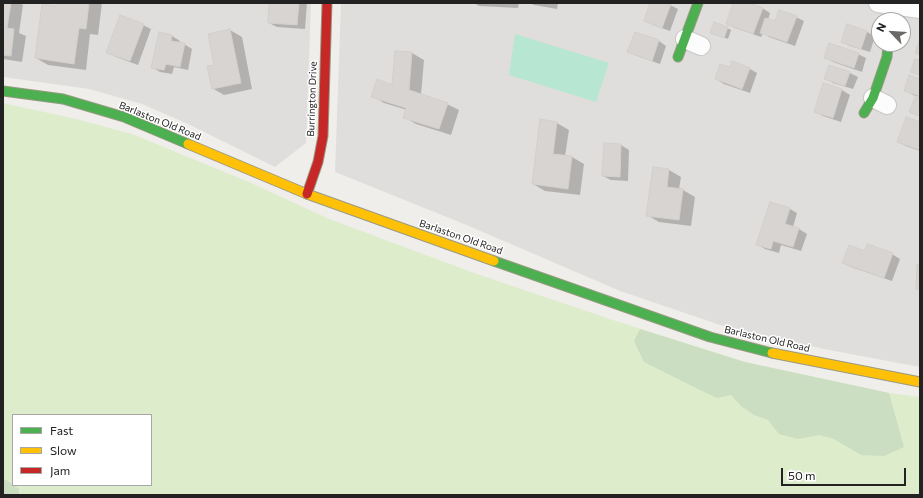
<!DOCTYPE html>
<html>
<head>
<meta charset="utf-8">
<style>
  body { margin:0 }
  #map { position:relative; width:923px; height:498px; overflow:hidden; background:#f0eeeb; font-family:Commissioner,sans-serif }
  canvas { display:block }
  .frame { position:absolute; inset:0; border:4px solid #222; pointer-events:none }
  .legend { position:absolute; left:12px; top:414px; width:140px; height:72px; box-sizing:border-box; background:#fff; border:1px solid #a7a7a7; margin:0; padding:5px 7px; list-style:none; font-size:12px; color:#222 }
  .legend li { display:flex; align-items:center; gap:8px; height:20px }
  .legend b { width:20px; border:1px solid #a7a7a7 }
  .north { position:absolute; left:871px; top:12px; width:40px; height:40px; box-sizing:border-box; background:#fff; border:1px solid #a7a7a7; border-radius:50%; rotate:295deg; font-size:11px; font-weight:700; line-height:16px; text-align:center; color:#222 }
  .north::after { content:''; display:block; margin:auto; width:14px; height:18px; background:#6a6968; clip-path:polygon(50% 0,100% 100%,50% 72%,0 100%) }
  .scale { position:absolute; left:781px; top:468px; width:125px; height:18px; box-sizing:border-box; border:2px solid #222; border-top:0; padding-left:5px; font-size:12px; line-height:14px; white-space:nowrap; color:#222; -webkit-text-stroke:3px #fff; paint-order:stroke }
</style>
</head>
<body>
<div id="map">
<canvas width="923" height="498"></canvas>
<div class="frame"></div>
<ul class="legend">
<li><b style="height:5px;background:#4caf50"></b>Fast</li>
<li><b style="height:5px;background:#ffc107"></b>Slow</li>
<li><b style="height:5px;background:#c62828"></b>Jam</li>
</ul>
<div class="north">N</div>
<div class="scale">50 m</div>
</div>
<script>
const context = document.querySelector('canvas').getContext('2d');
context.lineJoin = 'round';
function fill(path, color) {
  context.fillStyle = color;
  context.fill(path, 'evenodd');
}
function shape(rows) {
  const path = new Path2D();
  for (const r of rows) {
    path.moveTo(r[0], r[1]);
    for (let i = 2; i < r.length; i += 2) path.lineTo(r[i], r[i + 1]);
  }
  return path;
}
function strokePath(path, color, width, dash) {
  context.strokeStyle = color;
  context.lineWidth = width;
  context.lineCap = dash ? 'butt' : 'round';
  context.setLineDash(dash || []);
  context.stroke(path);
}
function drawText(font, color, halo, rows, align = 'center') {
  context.font = font + ' Commissioner,sans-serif';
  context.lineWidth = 3;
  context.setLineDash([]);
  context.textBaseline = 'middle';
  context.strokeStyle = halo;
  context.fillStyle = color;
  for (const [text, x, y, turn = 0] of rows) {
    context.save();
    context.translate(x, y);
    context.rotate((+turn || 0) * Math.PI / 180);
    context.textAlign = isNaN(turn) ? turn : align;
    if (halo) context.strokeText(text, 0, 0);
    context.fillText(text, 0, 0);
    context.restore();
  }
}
fill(shape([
  [3,3,311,3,306,143,275,167,186,123,142,104,89,89,3,77],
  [341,3,920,3,920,367,824,349,729,328,620,291,469,226,335,172],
  [879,20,903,20,903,44,879,44]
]), '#dfdedc');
fill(shape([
  [3,103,76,119,132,134,249,182,329,219,477,274,616,321,745,362,889,393,920,397,920,495,3,495],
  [13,415,151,415,151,485,13,485]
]), '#ddeccb');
fill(shape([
  [640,329,745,362,889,393,904,447,884,456,861,455,834,439,819,435,798,439,779,434,768,420,754,415,741,406,731,395,717,398,696,388,644,362,634,341],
  [3,479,8,481,19,489,19,495,3,495]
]), '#cbdec1');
fill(shape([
  [515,34,609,63,596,102,509,75]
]), '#b7e6d2');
fill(shape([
  [3,3,20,3,23,5,19,33,26,36,22,62,3,59],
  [58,3,102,3,98,35,90,34,86,70,48,65,36,58,57,7],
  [270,3,307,3,305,29,277,27,269,23],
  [474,3,519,3,518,8,479,6],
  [530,3,558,3,557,9,534,5],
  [651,3,666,3,678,9,670,31,653,25,645,21],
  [734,3,747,3,762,8,770,13,768,20,775,23,796,17,804,21,795,46,769,37,763,33,761,37,735,28,727,23],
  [143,25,151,29,138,65,116,57,108,53],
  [848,26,867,32,875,36,870,52,850,46,842,41],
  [727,28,731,30,728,39,715,34],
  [230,30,242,37,252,89,224,95,212,88,215,66],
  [172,36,180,41,179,43,184,44,192,49,188,70,174,67,172,74,160,72,152,67],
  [659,41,666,46,660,64,637,56,629,51],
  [396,52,412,53,424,60,421,95,447,104,459,110,451,135,416,124,404,117,407,110,384,103,373,96,393,86],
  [858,54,866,58,862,72,833,62,826,58],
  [731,68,750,69,757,73,750,93,724,84,716,79],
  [850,73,858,77,853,89,833,83,825,78],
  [920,80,920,97,913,95,905,90],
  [824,84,842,90,850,95,841,122,823,116,815,111],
  [541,120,557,123,569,130,565,156,572,157,584,164,580,195,545,191,533,184],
  [920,123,920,151,906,146,898,142],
  [605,144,621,145,629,150,628,181,611,180,603,176],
  [654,168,669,170,681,177,679,189,683,190,695,197,691,226,659,222,647,215],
  [790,209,797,213,793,227,799,229,807,234,801,251,781,245,779,253,765,249,758,245],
  [866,252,892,254,900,259,892,281,851,267,843,263]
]), '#0003');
const building = shape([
  [3,3,11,3,7,28,14,29,11,56,3,55,3,3],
  [57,3,89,3,86,29,79,28,74,64,35,58,42,4,56,6,57,3],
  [269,3,299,3,297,25,268,23,269,3],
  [650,3,671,4,662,28,644,21,650,3],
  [733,3,750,3,763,8,753,34,726,24,733,3],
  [779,10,797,16,787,42,760,33,765,18,775,21,779,10],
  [120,15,144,24,130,61,106,53,120,15],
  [714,22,728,27,724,38,710,33,714,22],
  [847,24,867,31,861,49,841,42,847,24],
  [230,29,241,83,212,89,207,66,214,65,208,34,230,29],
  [159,32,172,35,171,41,185,43,180,67,166,64,164,70,151,68,159,32],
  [635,32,659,40,652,61,627,52,635,32],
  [920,39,920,55,915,53,920,39],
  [829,43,859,53,854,68,824,58,829,43],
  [395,51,412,52,409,90,448,103,439,129,403,118,406,108,371,97,377,79,392,85,395,51],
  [915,59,920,60,920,75,910,72,915,59],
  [732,61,750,68,742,89,715,79,720,64,730,67,732,61],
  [829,65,850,72,845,86,824,79,829,65],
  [909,75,920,79,920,96,904,91,909,75],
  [823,83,842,89,833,118,814,112,823,83],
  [915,97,920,99,920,116,909,112,915,97],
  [906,117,920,122,920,150,897,142,906,117],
  [540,119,557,122,553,154,572,156,568,189,532,184,540,119],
  [604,143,621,144,620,177,602,176,604,143],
  [653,167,669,169,667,187,683,189,679,220,646,216,653,167],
  [770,202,790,208,785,224,799,228,793,247,773,241,771,249,756,245,770,202],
  [867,244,893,253,884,278,842,263,849,245,865,251,867,244],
  [917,265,920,265,920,289,916,289,917,265]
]);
fill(building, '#d7d4d2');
strokePath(building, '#d3d0cc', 1);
const street = shape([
  [878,3,920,9],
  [685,39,701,46],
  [873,98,887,105]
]);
const fast = shape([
  [678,57,698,3],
  [3,91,63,99,124,117,188,144],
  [864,113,873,98,887,57,888,44],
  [494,261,710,337,772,353]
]);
const slow = shape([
  [188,144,307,194,494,261],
  [772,353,920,382]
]);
const jam = shape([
  [307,194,318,162,323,136,327,3]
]);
strokePath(street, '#c9c8c7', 20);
strokePath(fast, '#999a82', 11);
strokePath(slow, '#999a82', 11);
strokePath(jam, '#999a82', 11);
strokePath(street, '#fdfcfc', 18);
strokePath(fast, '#4caf50', 9);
strokePath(slow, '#ffc107', 9);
strokePath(jam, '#c62828', 9);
drawText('10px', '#222', '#fff', [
  ["Burrington Drive",312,99,-88],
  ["Barlaston Old Road",160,121,22],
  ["Barlaston Old Road",461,237,19],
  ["Barlaston Old Road",767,339,13]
]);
</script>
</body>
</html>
